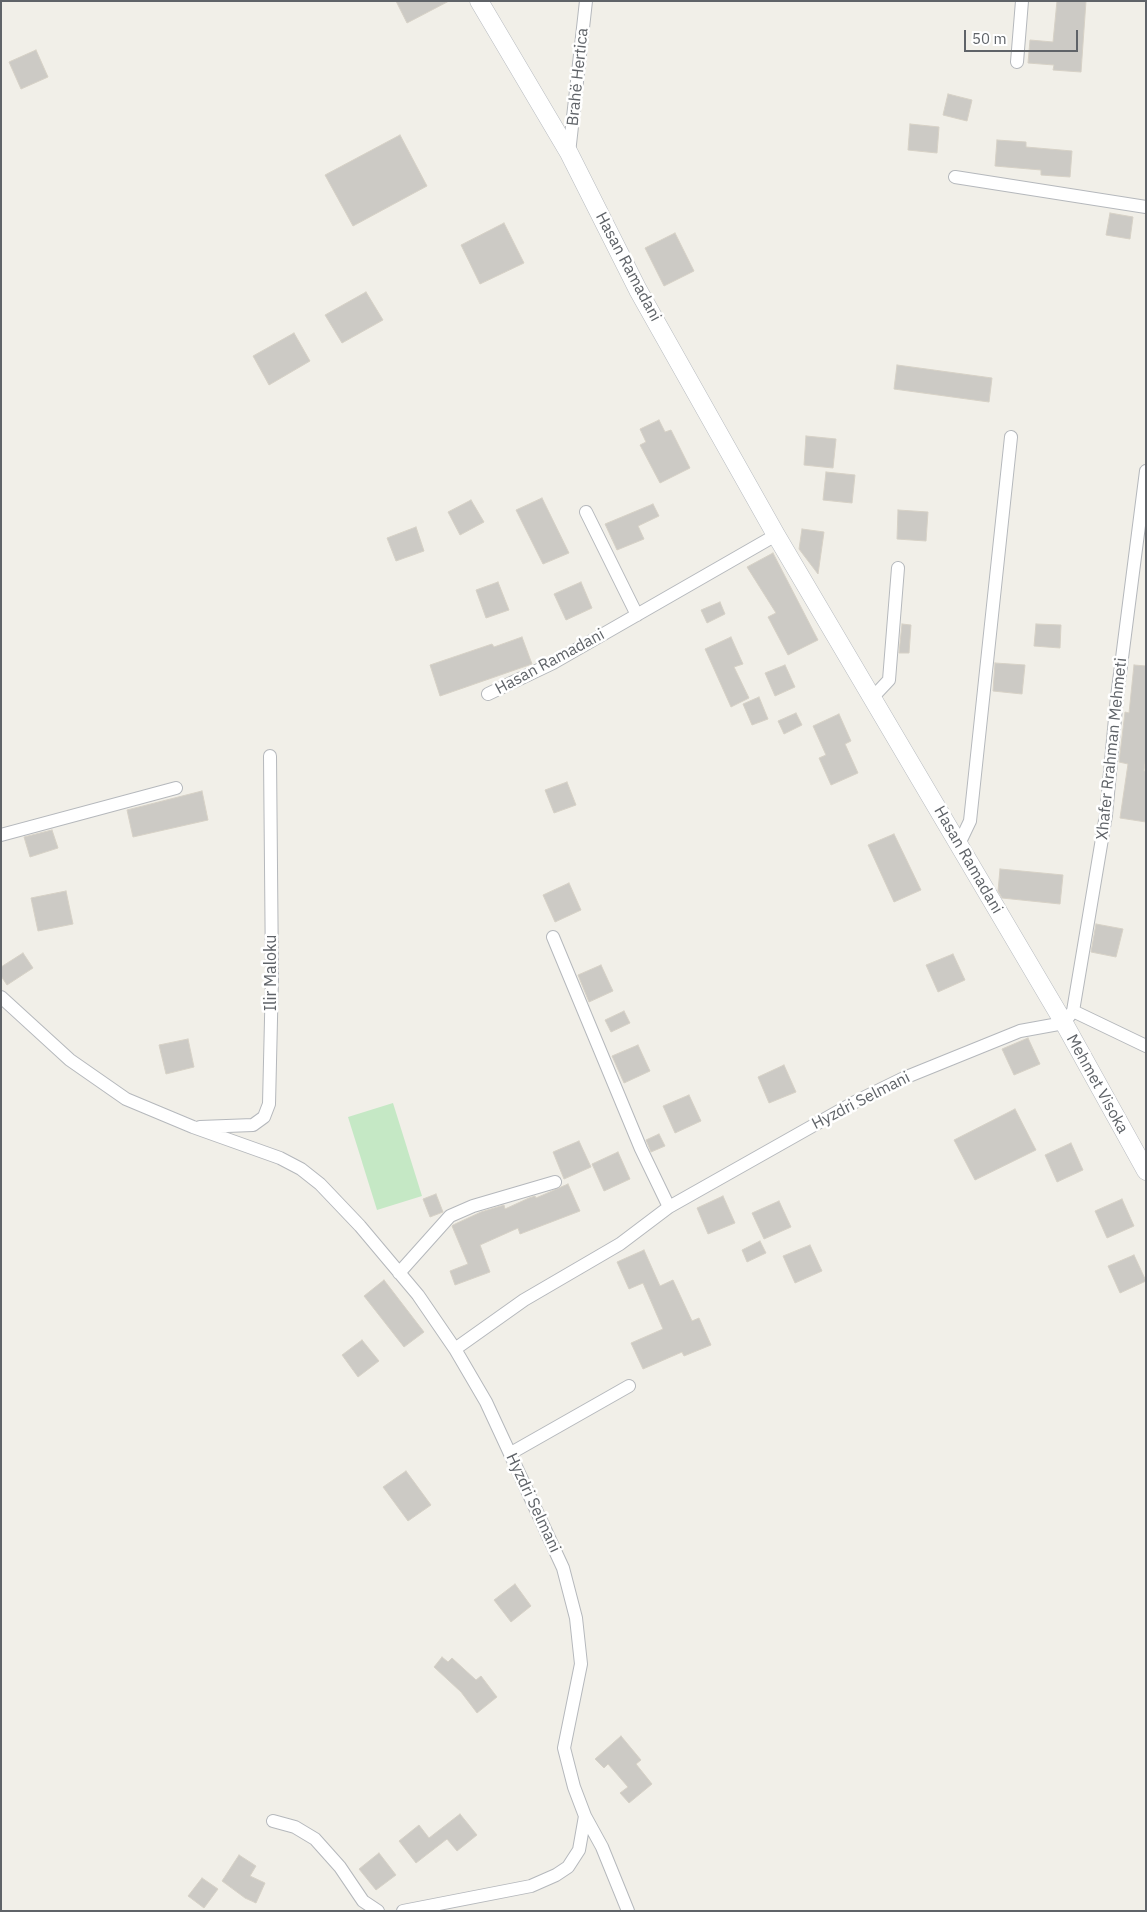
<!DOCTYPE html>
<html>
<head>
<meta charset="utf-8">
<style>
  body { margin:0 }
  #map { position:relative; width:1147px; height:1912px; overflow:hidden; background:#f1efe8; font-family:"IBM Plex Sans",sans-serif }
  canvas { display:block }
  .frame { position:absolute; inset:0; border:2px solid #5f6368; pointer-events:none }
  .scale { position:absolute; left:964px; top:30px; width:114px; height:22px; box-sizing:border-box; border:2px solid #5f6368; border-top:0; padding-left:6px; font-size:15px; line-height:18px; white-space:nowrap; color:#5f6368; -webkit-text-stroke:4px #fff; paint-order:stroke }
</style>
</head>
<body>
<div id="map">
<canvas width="1147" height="1912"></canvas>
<div class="frame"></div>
<div class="scale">50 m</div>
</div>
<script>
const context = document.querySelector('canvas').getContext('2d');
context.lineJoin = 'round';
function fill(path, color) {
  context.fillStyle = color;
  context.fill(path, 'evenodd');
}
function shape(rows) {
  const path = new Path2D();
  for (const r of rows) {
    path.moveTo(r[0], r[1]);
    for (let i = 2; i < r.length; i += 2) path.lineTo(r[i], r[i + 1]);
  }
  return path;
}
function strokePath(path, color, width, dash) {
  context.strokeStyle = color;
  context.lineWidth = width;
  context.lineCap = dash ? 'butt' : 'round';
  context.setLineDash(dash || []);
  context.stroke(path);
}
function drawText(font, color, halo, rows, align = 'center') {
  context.font = font + ' "IBM Plex Sans",sans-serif';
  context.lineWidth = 5;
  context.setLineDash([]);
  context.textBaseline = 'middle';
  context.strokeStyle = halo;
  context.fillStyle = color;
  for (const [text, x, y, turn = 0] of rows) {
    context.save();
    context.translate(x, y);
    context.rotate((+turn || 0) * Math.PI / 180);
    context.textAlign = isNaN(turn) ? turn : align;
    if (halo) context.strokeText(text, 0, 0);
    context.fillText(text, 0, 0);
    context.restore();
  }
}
fill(shape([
  [393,1103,422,1196,377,1210,348,1117]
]), '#c5e8c5');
const building = shape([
  [396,1,449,1,407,23,396,1],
  [1057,1,1086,1,1081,72,1053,70,1054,65,1028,63,1030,40,1053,42,1057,1],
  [36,50,48,77,21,89,9,62,36,50],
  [948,94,972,100,967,121,943,115,948,94],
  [910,124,939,127,937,153,908,150,910,124],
  [400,135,427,186,353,226,325,175,400,135],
  [997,140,1026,142,1026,147,1072,151,1070,177,1041,175,1041,170,995,166,997,140],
  [1110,213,1133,217,1130,239,1106,235,1110,213],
  [504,223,524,263,480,284,461,245,504,223],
  [675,233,694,271,664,286,645,248,675,233],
  [366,292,383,320,342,343,325,315,366,292],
  [294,333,310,361,269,385,253,356,294,333],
  [897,365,992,378,989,402,894,389,897,365],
  [659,420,665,432,671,430,690,468,660,483,640,445,646,442,640,429,659,420],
  [806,436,836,439,833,468,804,465,806,436],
  [826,472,855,475,852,503,823,500,826,472],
  [542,498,569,553,543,564,516,510,542,498],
  [471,500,484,522,460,535,448,512,471,500],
  [653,504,659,516,638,526,644,539,617,550,605,524,653,504],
  [898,510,928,512,926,541,897,539,898,510],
  [416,527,424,551,396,561,387,538,416,527],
  [802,529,824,532,818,574,799,549,802,529],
  [773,553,818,640,788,655,768,617,776,613,747,567,773,553],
  [498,582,509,610,486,618,476,590,498,582],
  [581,582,592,608,566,620,554,594,581,582],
  [720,602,725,614,707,623,701,610,720,602],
  [902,624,911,625,909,653,899,653,902,624],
  [1036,624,1061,625,1060,648,1034,646,1036,624],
  [522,637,532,664,440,696,430,665,492,644,494,647,522,637],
  [731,637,743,664,734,667,749,698,731,707,705,649,731,637],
  [995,663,1025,665,1022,694,993,691,995,663],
  [785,665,795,687,775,696,765,673,785,665],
  [1134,665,1146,666,1146,756,1144,771,1146,771,1146,822,1120,818,1128,764,1119,762,1125,712,1129,713,1134,665],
  [759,697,768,719,752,725,743,704,759,697],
  [796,713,802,725,784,734,778,721,796,713],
  [839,714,851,741,845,744,858,773,831,785,819,758,826,755,813,726,839,714],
  [567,782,576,805,554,813,545,790,567,782],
  [202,791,208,820,133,837,127,810,202,791],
  [52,830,58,848,30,857,24,837,52,830],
  [894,834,921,890,894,902,868,845,894,834],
  [1000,869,1063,875,1060,904,1002,898,998,891,1000,869],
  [569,883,581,910,555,922,543,895,569,883],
  [66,891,73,924,38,931,31,898,66,891],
  [1096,924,1123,929,1116,957,1091,952,1096,924],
  [23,953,33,968,7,985,1,976,1,967,23,953],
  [953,954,965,980,938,992,926,965,953,954],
  [601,965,613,991,589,1002,578,975,601,965],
  [624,1011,630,1023,611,1032,605,1020,624,1011],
  [1028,1038,1040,1064,1014,1075,1002,1049,1028,1038],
  [188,1039,194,1067,166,1074,159,1045,188,1039],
  [638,1045,650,1071,624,1083,612,1056,638,1045],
  [784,1065,796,1092,769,1103,758,1077,784,1065],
  [689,1095,701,1121,675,1133,663,1106,689,1095],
  [1015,1109,1036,1150,975,1180,954,1140,1015,1109],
  [659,1134,665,1146,651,1152,646,1140,659,1134],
  [579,1141,591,1167,564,1179,553,1152,579,1141],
  [1071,1143,1083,1170,1057,1182,1045,1155,1071,1143],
  [618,1152,630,1179,604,1191,592,1164,618,1152],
  [568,1184,580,1211,520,1234,518,1228,480,1245,490,1272,455,1285,450,1271,468,1264,452,1226,453,1225,481,1212,504,1205,505,1209,529,1198,535,1196,536,1198,568,1184],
  [436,1194,443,1212,430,1217,423,1199,436,1194],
  [723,1196,735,1223,708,1234,697,1208,723,1196],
  [1122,1199,1134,1226,1107,1238,1095,1211,1122,1199],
  [779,1201,791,1227,764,1239,752,1213,779,1201],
  [760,1241,766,1253,747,1262,742,1250,760,1241],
  [810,1245,822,1271,795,1283,783,1256,810,1245],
  [644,1250,660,1286,673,1280,692,1321,699,1318,711,1345,684,1356,682,1352,643,1369,631,1343,663,1329,643,1283,629,1289,617,1262,644,1250],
  [1134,1255,1146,1281,1120,1293,1108,1266,1134,1255],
  [384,1280,424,1332,404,1347,364,1296,384,1280],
  [362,1340,379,1361,358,1377,342,1355,362,1340],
  [406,1471,431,1505,408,1521,383,1487,406,1471],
  [515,1584,531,1606,511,1622,494,1600,515,1584],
  [442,1657,448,1662,452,1658,476,1680,481,1676,497,1697,477,1713,461,1692,434,1667,442,1657],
  [621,1736,641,1760,636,1764,652,1784,629,1803,620,1793,628,1787,608,1764,604,1768,595,1759,621,1736],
  [460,1814,477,1835,457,1851,447,1839,416,1863,399,1841,419,1825,429,1838,460,1814],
  [379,1853,396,1875,376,1890,359,1869,379,1853],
  [239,1855,256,1866,250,1876,265,1883,256,1903,245,1898,222,1881,239,1855],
  [202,1878,218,1889,204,1908,188,1896,202,1878]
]);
fill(building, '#cccac5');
strokePath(building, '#d6d1c6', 1);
const minor = shape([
  [1017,62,1022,1],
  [569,153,586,1],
  [955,177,1146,207],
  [586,512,637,615],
  [488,694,553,663,776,535],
  [873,697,889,680,898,568],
  [1,835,176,788],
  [959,844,970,821,1011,437],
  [553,937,641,1149,669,1207],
  [1,997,70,1060,126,1099,193,1127,280,1158,301,1169,320,1184,360,1226,418,1295,455,1349,486,1402,563,1568,576,1618,581,1664,564,1748,574,1787,585,1816,602,1847,628,1911],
  [1073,1011,1146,1046],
  [200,1127,253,1125,264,1117,269,1104,272,977,270,756],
  [399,1273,450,1216,473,1206,555,1182],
  [455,1349,524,1300,620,1244,669,1207,855,1102,904,1078,1020,1031,1064,1023,1073,1011,1106,815,1117,697,1146,471],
  [511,1453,629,1386],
  [273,1821,295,1827,315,1839,340,1867,363,1901,378,1911],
  [403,1911,531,1886,556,1875,568,1867,579,1850,585,1816]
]);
const secondary = shape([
  [479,1,569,153,638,290,776,535,1064,1023,1146,1171]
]);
strokePath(minor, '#b5b8bc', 14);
strokePath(secondary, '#b6babf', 19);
strokePath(minor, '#fff', 12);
strokePath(secondary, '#fff', 18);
drawText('16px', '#5f6368', '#fff', [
  ["Brahë Hertica",578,77,-84],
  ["Hasan Ramadani",628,267,62],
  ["Hasan Ramadani",550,662,-28],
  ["Xhafer Rrahman Mehmeti",1112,749,-84],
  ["Hasan Ramadani",968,860,60],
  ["Ilir Maloku",271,973,-90],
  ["Mehmet Visoka",1097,1084,61],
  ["Hyzdri Selmani",861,1101,-27],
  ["Hyzdri Selmani",533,1503,65]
]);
</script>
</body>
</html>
